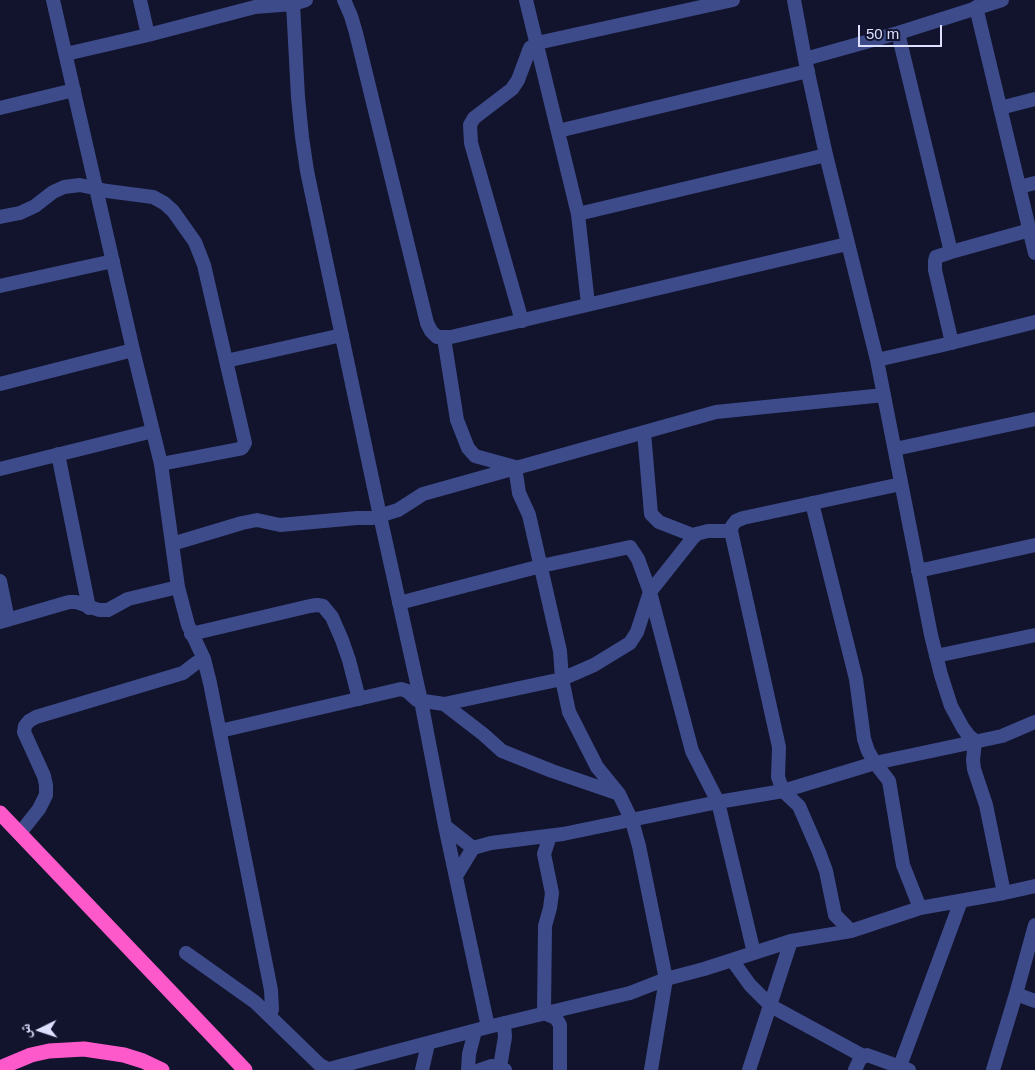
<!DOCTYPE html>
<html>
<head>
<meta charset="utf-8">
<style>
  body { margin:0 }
  #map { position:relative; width:1035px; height:1070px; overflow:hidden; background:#12132c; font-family:Arial,"Noto Naskh Arabic",sans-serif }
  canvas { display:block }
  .north { position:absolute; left:15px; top:1005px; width:50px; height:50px; -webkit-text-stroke:4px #12132c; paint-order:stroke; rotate:266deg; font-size:14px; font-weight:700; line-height:20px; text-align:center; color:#dde0ff }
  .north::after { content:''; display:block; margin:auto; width:18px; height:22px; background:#dde0ff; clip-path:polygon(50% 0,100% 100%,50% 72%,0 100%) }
  .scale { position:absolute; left:858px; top:25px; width:84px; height:22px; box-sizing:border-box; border:2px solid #dde0ff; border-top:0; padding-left:6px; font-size:15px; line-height:18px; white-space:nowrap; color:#dde0ff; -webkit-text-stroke:4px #12132c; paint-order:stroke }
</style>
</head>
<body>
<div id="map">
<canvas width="1035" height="1070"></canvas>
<div class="north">ش</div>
<div class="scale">50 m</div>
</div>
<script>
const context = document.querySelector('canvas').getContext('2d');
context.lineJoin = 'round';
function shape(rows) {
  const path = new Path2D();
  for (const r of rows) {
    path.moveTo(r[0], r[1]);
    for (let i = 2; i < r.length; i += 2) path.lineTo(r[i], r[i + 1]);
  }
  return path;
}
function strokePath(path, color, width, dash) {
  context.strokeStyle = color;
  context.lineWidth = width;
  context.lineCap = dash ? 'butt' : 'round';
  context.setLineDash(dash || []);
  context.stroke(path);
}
strokePath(shape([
  [53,0,133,350,161,464,178,587,188,625,204,659,210,683,271,990,272,1009,270,1016],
  [140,0,148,35],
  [344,0,351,16,356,33,427,323,431,331,437,337,451,337,847,244],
  [526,0,578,214,588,304],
  [794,0,805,59,826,155,877,360,931,635,941,675,951,706,963,728,969,736,975,741,973,760,974,769,986,805,1004,893],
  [293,4,298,97,302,137,307,171,380,516,421,701,445,826,488,1027],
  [976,7,1035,253],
  [898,33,951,252],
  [66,54,148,35,255,7,293,4,306,0],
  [805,59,898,33,1002,0],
  [0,108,74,90],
  [1000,108,1035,99],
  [558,131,808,71],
  [1019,187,1035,183],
  [578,214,826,155],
  [0,217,20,213,35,206,53,192,64,187,80,185,107,191,153,197,164,203,173,211,195,242,204,265,245,443,242,448,239,449,161,464],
  [0,286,113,261],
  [522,321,471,143,470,125,474,118,512,89,518,80,530,48,537,43,733,0],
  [444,338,457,420,468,448,475,456,515,467,519,493,529,515,560,651,562,679,569,712,597,767,619,794,632,821,639,846,666,979,651,1070],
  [952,343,935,270,935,261,936,257,951,252,1030,230],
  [877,360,943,345,1035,322],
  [226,361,342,335],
  [0,384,133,350],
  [644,432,651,514,659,522,695,536],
  [895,449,1035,419],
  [58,454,89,608],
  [0,469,153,431],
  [812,503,856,679,864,739,868,751,875,763,889,781,903,865,920,908],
  [172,544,242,523,257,520,280,525,357,518,372,518,398,510,423,494,716,412,884,395],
  [918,571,1035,545],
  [0,581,8,620],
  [399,603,541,566,630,547,638,559,650,592,692,751,718,802,754,953],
  [0,622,69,602,76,602,99,610,108,610,128,599,178,587],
  [191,634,310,606,317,605,323,606,332,617,342,640,349,660,359,699],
  [936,656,1035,635],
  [444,704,562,679,594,665,630,643,637,632,650,592,696,534,708,531,731,531],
  [220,731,401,689,407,691,417,700,444,704,483,734,502,751,552,771,619,794],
  [445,826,473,848,491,843,563,834,718,802,783,791,875,763,1002,736,1035,722],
  [20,833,39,809,46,795,46,785,44,776,24,732,25,726,29,721,36,717,183,673,196,663,204,659],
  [550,836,544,854,552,893,550,908,545,926,544,1013,556,1018,560,1025,560,1070],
  [456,876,473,848],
  [851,931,835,915,826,871,819,852,799,806,783,791,778,777,779,747,731,531,732,526,736,521,743,518,901,484],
  [186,953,255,1002,320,1065,330,1070],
  [732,960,750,985,771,1006,863,1056],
  [1016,994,1035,1001],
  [900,1066,961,901],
  [500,1067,505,1037,504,1023],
  [329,1069,488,1027,630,993,666,979,704,969,791,941,851,931,920,908,1004,893,1035,886],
  [422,1070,428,1044],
  [468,1070,469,1054,475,1031],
  [480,1070,492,1066,505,1070],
  [749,1070,791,941],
  [855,1070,860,1059,867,1055,909,1070],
  [993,1070,1016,994,1035,925]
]), '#3d4b8b', 14);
strokePath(shape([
  [0,813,245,1070],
  [0,1068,31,1055,49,1051,84,1049,124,1055,143,1061,162,1070]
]), '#fe59cb', 15);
</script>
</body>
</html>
